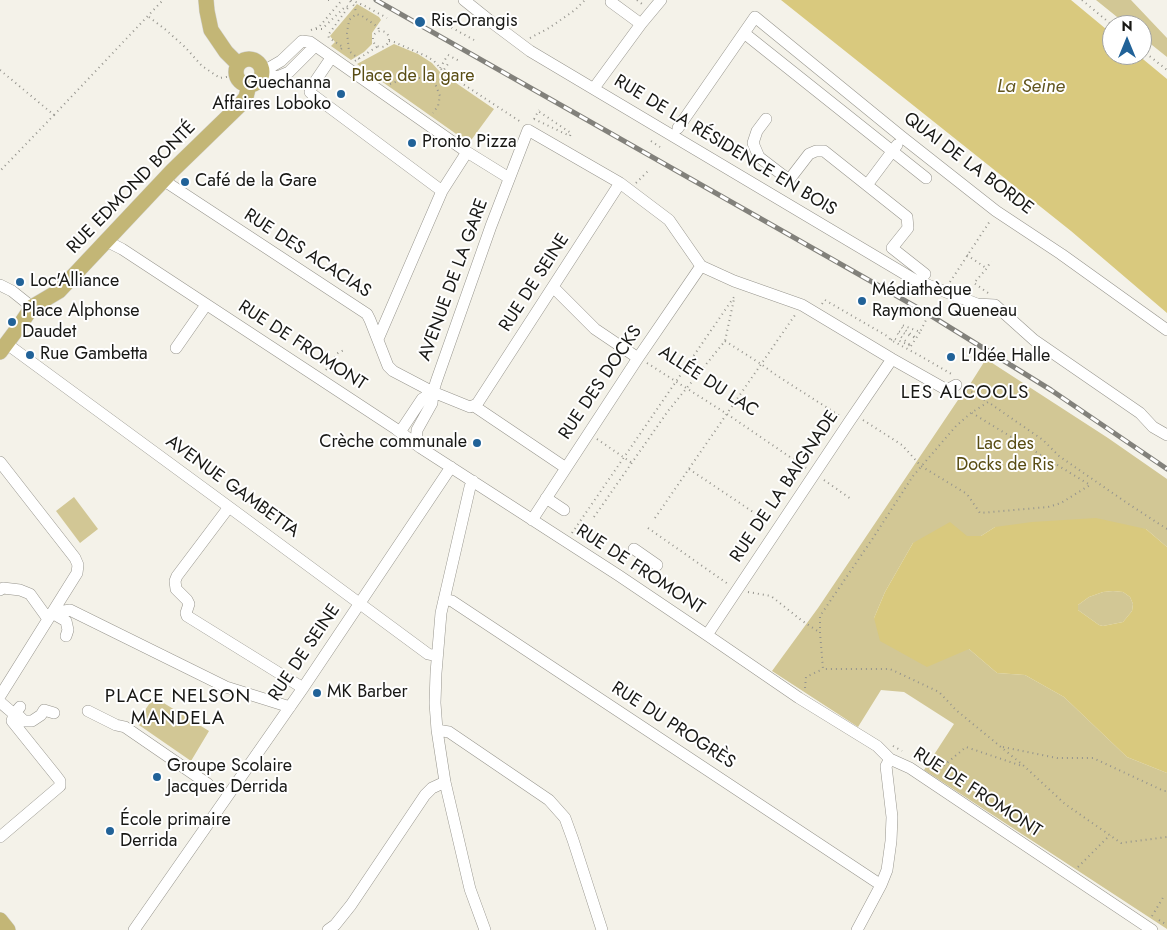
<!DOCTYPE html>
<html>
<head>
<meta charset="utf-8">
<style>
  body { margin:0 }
  #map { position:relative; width:1167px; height:930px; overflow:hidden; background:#f4f2e9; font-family:Jost,sans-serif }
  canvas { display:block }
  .north { position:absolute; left:1102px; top:15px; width:50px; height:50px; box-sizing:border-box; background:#fff; border:1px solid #a3a3a1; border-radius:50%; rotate:0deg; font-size:14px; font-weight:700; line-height:20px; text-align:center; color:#181815 }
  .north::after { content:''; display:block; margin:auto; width:18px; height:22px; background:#216298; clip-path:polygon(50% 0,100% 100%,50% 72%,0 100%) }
</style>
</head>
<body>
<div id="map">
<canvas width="1167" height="930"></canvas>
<div class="north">N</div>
</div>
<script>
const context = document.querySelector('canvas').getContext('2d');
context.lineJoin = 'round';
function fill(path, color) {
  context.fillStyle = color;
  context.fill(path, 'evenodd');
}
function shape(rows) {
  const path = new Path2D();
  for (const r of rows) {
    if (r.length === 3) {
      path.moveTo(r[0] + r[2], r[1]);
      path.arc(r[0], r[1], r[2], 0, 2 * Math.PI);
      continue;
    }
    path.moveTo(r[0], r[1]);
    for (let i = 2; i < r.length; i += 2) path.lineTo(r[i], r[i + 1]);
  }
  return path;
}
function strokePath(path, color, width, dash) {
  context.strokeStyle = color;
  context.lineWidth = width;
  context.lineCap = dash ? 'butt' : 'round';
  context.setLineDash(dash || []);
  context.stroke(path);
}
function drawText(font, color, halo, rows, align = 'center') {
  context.font = font + ' Jost,sans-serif';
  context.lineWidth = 4;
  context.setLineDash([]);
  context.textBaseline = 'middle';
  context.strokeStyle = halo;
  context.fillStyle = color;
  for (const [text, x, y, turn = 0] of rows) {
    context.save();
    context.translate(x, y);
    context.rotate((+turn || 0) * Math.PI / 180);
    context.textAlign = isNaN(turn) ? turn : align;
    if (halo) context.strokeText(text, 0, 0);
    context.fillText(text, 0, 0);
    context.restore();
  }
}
fill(shape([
  [1096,0,1131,0,1167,38,1167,57,1142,37,1142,25,1127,25],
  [357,4,379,17,381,20,372,33,372,44,364,52,351,60,331,46,335,42,330,36],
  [394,44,418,54,432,63,440,72,494,109,469,143,357,64],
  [986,359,1108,438,1167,479,1167,547,1146,529,995,527,981,536,967,536,913,543,885,592,874,618,969,649,997,673,1025,675,1064,697,1127,757,1167,773,1167,929,924,770,954,724,904,692,881,690,858,727,772,671,818,608,960,397,967,389],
  [74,497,98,529,80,543,56,511],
  [1113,591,1123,592,1130,597,1133,604,1132,611,1123,622,1103,626,1099,625,1078,610,1078,605,1089,597,1103,592],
  [154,697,209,731,191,761,136,723]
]), '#d2c795');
fill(shape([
  [781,0,1071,0,1112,34,1112,55,1138,55,1167,79,1167,313,1071,231],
  [1096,518,1146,529,1167,547,1167,773,1127,757,1064,697,1025,675,997,673,969,649,927,667,880,641,874,618,885,592,913,543,950,522,967,536,981,536,995,527,1032,522],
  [1113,591,1123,592,1130,597,1133,604,1132,611,1123,622,1103,626,1099,625,1078,610,1078,605,1089,597,1103,592]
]), '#d9c97e');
const minor = shape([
  [464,0,494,24,530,51,915,280,977,304,995,305,1034,340,1140,413,1153,427,1167,435],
  [611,2,641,24],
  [744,33,926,178],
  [331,58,312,86,310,92,313,95,442,191],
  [262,72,281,61,302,41,310,42,467,152,509,178],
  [262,72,277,77,289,72,315,46],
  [594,88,641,24,661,0],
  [766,119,757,131,753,143,759,157,789,180,809,154,816,151,824,151,907,217,908,228,892,248,925,274],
  [678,128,755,17,902,137,996,211,1061,254,1167,330],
  [163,180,367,314,370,320,388,366,393,371,433,392,470,407,477,404,620,183],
  [867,185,897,145],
  [106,241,122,249,320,379,396,429,421,448,618,575,707,635,799,698,877,746,890,759,910,768,1152,930],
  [0,285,12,291,32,307],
  [553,287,595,329,638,358],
  [378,339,442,191,467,152],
  [7,344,229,507,428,654,437,656],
  [176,348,206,305],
  [474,406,566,468],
  [400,432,422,399,433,392],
  [416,444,417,430,432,403,433,392,436,382,491,226,528,130,620,183,669,220,701,266,734,281,802,305,892,359,947,390,956,385],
  [0,462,75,558,78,565,77,573,0,696],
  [473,481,470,487,441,613,436,673,435,703,437,730,445,782,470,889,485,930],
  [546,498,564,510],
  [229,507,177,576,175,581,176,589,187,600,189,604,186,613,187,616,303,688],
  [532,520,638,358,701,266],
  [634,549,657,565],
  [0,590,3,588,20,590,30,594,48,619],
  [444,599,452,601,881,885],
  [52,613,70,610,226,687,290,707],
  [52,613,66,621,68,630,66,636],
  [707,635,849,422,892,359],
  [0,702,14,714],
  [88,711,116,725,125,727,208,784],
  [16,713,24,721,32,721,41,715,44,710,54,713],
  [437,730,449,732,549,800,565,818,573,840,602,930],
  [0,837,60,786,60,781,57,777,12,721,14,714,20,707],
  [134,930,303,688,451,467],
  [328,930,335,925,351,905,425,795,432,788,445,782],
  [857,930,881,885,887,870,891,841,892,817,886,766,890,759]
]);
const major = shape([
  [206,0,207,11,211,30,226,52,238,64],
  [249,72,13],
  [0,352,18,328,32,307,59,291,172,171,240,105,246,97,249,85],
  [0,920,8,930]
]);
strokePath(minor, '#97958d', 12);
strokePath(major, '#d1d1d0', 16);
strokePath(shape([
  [328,0,330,0],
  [351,0,363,5,387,18],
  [637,0,642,4],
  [1082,0,1112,25],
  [350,1,355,7,356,14],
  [149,17,166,30,185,47,202,66,220,78,233,76],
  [447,25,474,40],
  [316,29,322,29,346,6,349,7],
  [311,30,319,27,342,0],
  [381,39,8],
  [530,38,549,28,575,10,585,0],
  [389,41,394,42,426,56,434,61,443,71,448,64],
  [341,49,343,47,329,38,328,35,350,5],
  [1142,50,1167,70],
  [448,55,461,62],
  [359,59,349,51,347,33,349,20,356,14,362,16,378,27,380,32],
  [355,61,378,46],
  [440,68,446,58],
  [0,70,54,115,0,171],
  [443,71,521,122],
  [390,84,406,78,429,78,436,86,440,96,438,106,433,113],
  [54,115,163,0],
  [534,119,570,136,571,133,538,111],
  [534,119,539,110],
  [651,141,660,147],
  [636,183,650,169],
  [967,255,986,268],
  [950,282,990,221],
  [988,293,974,283,987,268,991,261],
  [822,304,825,300,887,336,891,340,924,358,953,375],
  [891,340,893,338,911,346,897,333,898,331,916,338,901,327,902,325,920,332,926,320],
  [725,341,761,364,776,375,840,416],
  [911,346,920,332],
  [647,363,727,414,806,468],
  [326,370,338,353,344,350],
  [967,389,988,402],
  [863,420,902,445,921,466,967,494,980,513,1048,507,1061,503,1090,485,972,413],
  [597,439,632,463],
  [689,469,768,522],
  [824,480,851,499],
  [594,517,668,411,725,341,734,299],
  [655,518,795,315],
  [648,528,728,584],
  [1167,529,1127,503,1059,456,1043,440,988,402,971,413,956,426,913,476,873,538,820,616,820,633,823,669,890,669,939,692,956,710,1024,766,1065,804,1121,843,1167,837],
  [572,533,734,297],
  [748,592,771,596,801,620,819,632],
  [805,688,806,677,823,669],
  [893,746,902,751],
  [1003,747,1057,758,1093,758,1164,791,1167,791],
  [936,772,966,747,1022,766],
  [1078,867,1110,835],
  [1152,916,1164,896],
  [1159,920,1167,925]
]), '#95948d', 2, [1, 4]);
strokePath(minor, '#fff', 11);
strokePath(major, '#c3b676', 15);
const rail = shape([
  [376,0,925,312,1051,390,1167,469]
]);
strokePath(rail, '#82817b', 5);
strokePath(rail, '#fff', 3, [9]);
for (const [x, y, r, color] of [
  [420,22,6,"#216298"],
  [341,94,5,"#216298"],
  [412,143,5,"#216298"],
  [185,182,5,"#216298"],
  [20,282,5,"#216298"],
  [862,301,5,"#216298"],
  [12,322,5,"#216298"],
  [30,355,5,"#216298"],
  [951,357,5,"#216298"],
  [477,443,5,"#216298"],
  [317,693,5,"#216298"],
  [157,777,5,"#216298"],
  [110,831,5,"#216298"]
]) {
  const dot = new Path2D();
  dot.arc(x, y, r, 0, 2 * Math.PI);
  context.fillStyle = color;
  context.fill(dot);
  strokePath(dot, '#fff', 2);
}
drawText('18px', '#181815', '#fff', [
  ["Ris-Orangis",431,22],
  ["Guechanna",331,84,"right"],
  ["Affaires Loboko",331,105,"right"],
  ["Pronto Pizza",422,143],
  ["Café de la Gare",195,182],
  ["Loc'Alliance",30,282],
  ["Médiathèque",872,291],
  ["Raymond Queneau",872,312],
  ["Place Alphonse",22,312],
  ["Daudet",22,333],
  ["Rue Gambetta",40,355],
  ["L'Idée Halle",961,357],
  ["Crèche communale",467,443,"right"],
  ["MK Barber",327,693],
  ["Groupe Scolaire",167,767],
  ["Jacques Derrida",167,788],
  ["École primaire",120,821],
  ["Derrida",120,842]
], 'left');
drawText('18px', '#594d14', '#fff', [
  ["Place de la gare",413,77],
  ["Lac des",1005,445],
  ["Docks de Ris",1005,466]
]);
drawText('18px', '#181815', '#fff', [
  ["RUE DE LA RÉSIDENCE EN BOIS",725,146,31],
  ["QUAI DE LA BORDE",968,164,37],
  ["RUE EDMOND BONTÉ",132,188,-46],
  ["RUE DES ACACIAS",307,254,33],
  ["AVENUE DE LA GARE",454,280,-70],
  ["RUE DE SEINE",535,283,-57],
  ["RUE DE FROMONT",302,346,33],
  ["ALLÉE DU LAC",708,382,33],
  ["RUE DES DOCKS",601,383,-56],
  ["AVENUE GAMBETTA",232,487,36],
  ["RUE DE LA BAIGNADE",785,487,-56],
  ["RUE DE FROMONT",640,570,33],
  ["RUE DE SEINE",305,653,-56],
  ["RUE DU PROGRÈS",673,726,33],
  ["RUE DE FROMONT",977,793,33]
]);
drawText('italic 19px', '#62561f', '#fff', [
  ["La Seine",1031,87]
]);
context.letterSpacing = '1px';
drawText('19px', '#181815', '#fff', [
  ["LES ALCOOLS",965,393],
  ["PLACE NELSON",178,697],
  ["MANDELA",178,719]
]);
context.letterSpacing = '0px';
</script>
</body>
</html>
